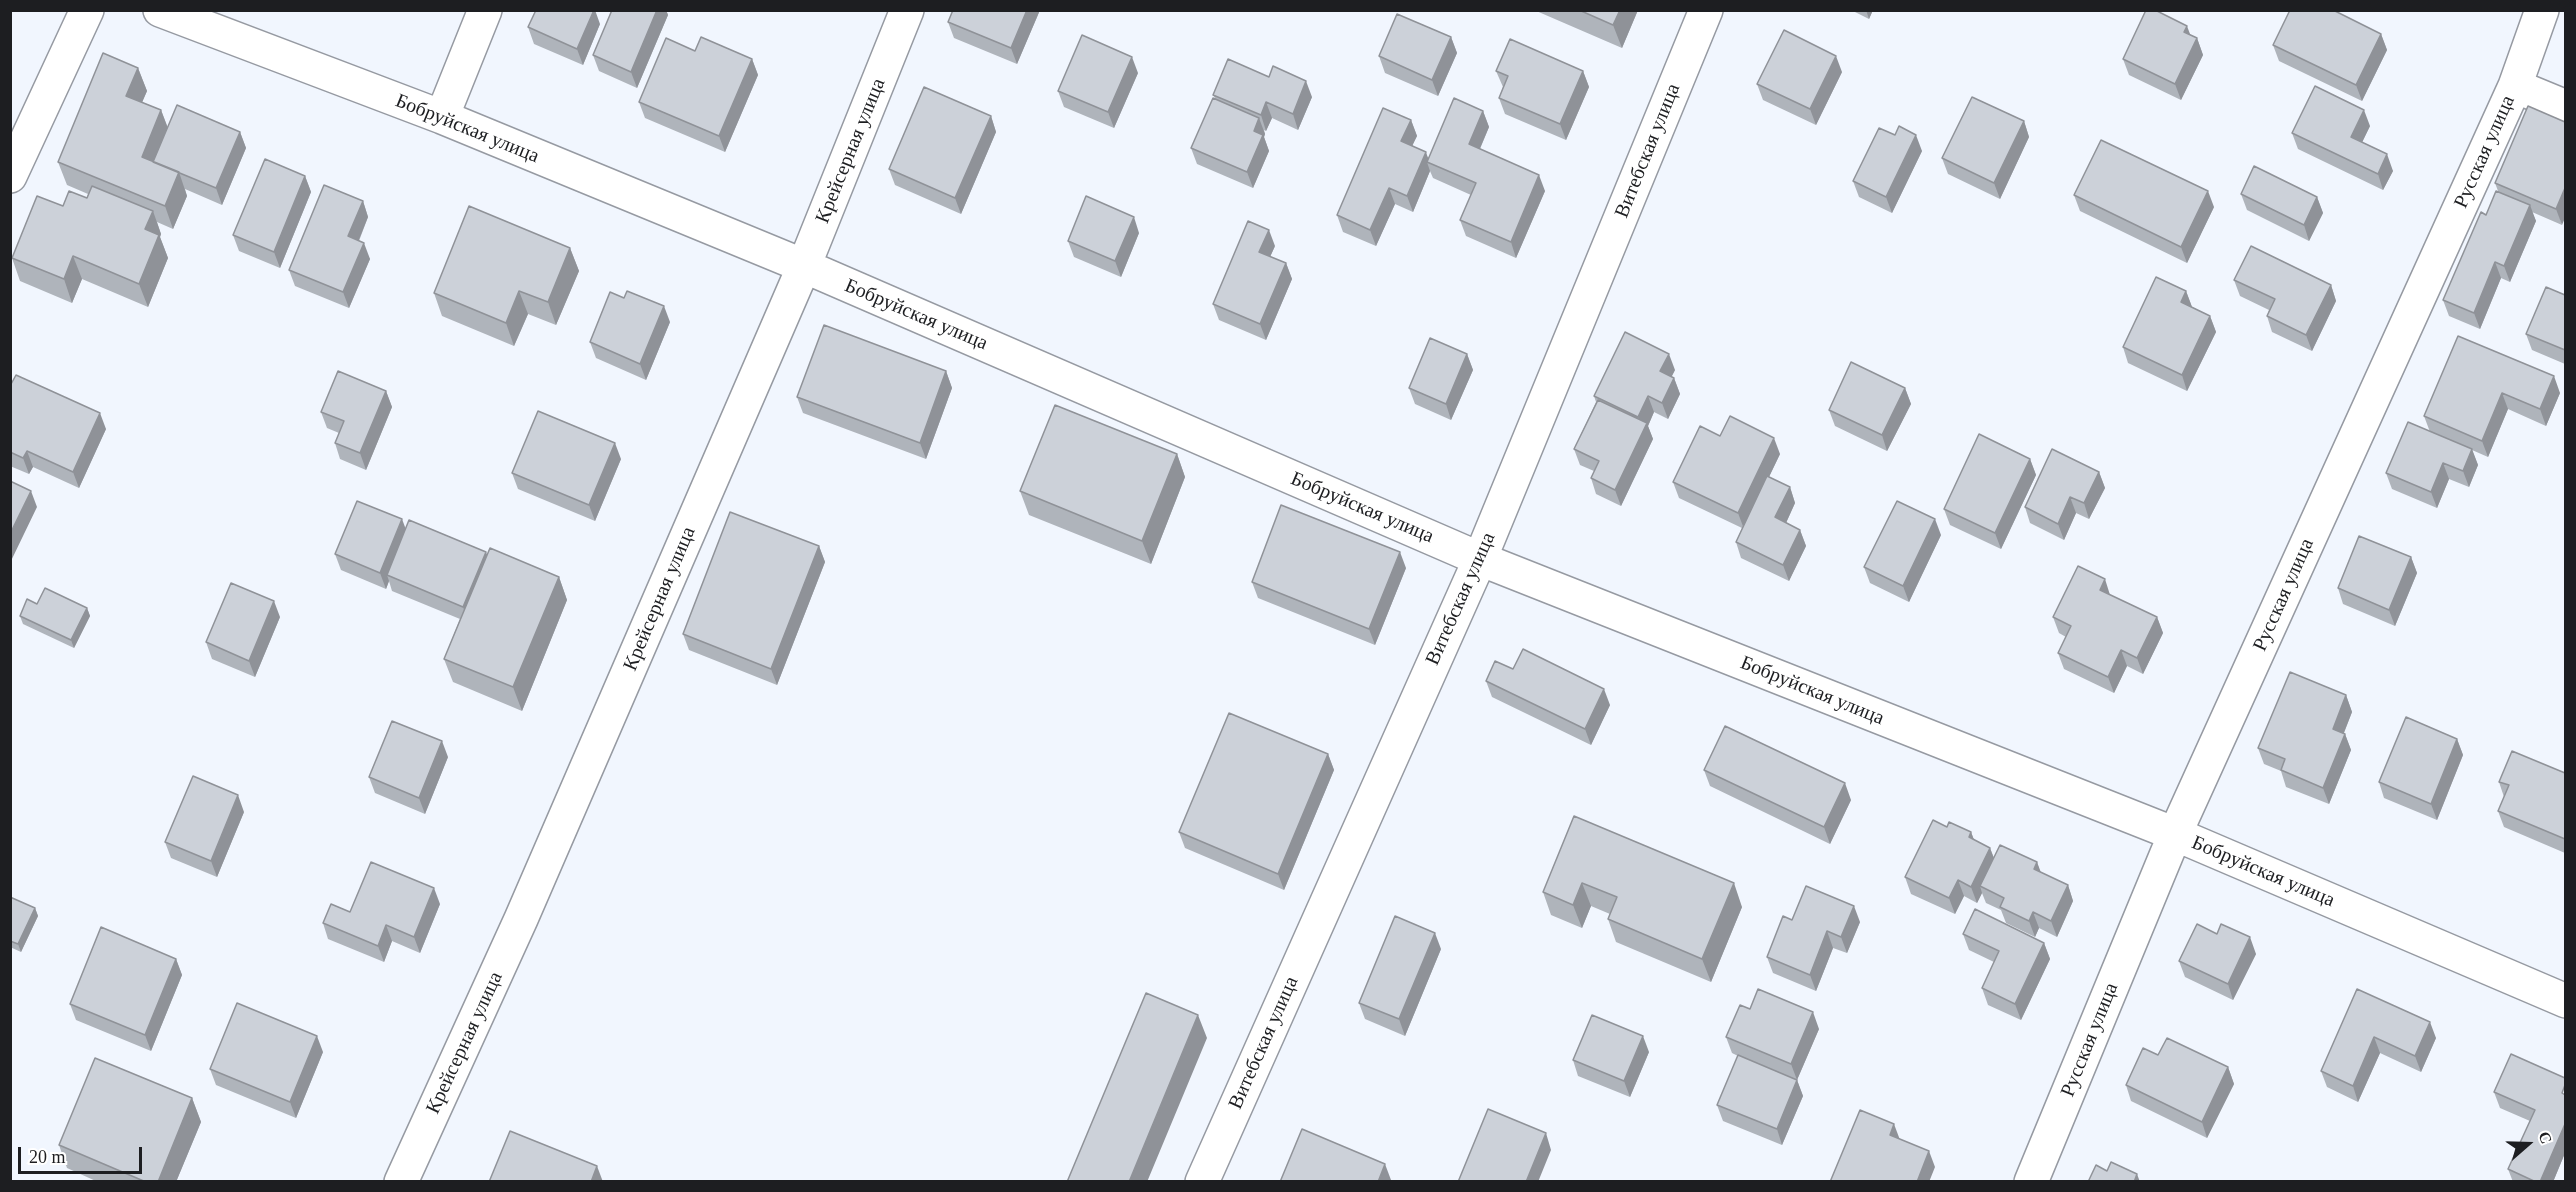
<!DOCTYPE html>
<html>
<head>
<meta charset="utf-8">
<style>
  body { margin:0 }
  #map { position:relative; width:2576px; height:1192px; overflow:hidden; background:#f1f6fe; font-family:Georgia,serif }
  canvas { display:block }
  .frame { position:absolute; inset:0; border:12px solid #1d1e21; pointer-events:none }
  .north { position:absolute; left:2498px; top:1114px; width:60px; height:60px; -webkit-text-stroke:4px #fff; paint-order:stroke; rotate:70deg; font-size:16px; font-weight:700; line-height:24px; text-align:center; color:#1d1e21 }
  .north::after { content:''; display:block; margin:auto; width:21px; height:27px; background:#1d1e21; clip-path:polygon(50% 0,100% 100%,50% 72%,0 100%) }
  .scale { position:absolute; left:18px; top:1147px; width:124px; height:27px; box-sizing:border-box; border:3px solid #1d1e21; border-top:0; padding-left:8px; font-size:18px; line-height:21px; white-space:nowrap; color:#1d1e21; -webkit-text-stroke:4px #fff; paint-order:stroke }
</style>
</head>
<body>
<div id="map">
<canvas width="2576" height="1192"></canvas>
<div class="frame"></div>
<div class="north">С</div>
<div class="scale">20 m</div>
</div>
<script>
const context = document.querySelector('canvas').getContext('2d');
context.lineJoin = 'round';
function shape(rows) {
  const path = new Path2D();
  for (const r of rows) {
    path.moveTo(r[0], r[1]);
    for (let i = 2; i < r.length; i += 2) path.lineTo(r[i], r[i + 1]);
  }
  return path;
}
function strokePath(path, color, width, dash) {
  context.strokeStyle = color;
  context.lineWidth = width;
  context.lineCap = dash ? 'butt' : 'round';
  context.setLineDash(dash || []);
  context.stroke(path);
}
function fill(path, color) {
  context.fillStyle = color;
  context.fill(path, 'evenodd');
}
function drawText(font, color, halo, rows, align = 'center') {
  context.font = font + ' Georgia,serif';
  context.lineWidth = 5;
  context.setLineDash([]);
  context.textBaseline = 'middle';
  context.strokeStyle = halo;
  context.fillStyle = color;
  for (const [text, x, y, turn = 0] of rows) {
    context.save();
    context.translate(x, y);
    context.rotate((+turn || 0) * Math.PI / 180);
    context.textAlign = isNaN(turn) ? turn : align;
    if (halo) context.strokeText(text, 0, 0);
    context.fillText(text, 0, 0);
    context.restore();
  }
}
const minor = shape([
  [160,10,442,117,804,266,1480,559,2175,834,2566,1001],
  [2515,86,2566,107],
  [442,117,485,10],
  [10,176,87,10],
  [401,1182,521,919,804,266,907,10],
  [1202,1182,1480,559,1706,10],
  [2031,1182,2175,834,2515,86,2542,10]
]);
strokePath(minor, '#969aa2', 36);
strokePath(minor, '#fff', 33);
fill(shape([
  [612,10,666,10,668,15,637,88,599,71,593,55],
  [1040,10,1017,64,954,38,948,22],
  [1534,10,1638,10,1622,48],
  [1851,10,1873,10,1869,19],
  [600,24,583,65,534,44,528,27],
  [2381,34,2387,50,2362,101,2279,61,2273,45],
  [2190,35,2197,38,2203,55,2181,100,2129,75,2123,59],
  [1451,37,1457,53,1438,96,1385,73,1379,56],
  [695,51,752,59,758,75,725,152,645,118,639,102],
  [138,68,147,91,142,102,161,110,168,128,240,132,246,148,222,205,185,189,187,196,173,229,157,222,161,234,160,237,168,258,148,307,82,279,72,303,20,281,12,258,63,206,87,198,88,194,67,185,58,162],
  [1496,71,1583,71,1589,87,1566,140,1505,114,1499,98,1503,87],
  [1842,72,1816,125,1763,100,1757,84],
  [1138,73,1114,128,1064,107,1058,91],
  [1213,95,1312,97,1298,130,1272,118,1266,131,1264,130,1265,134,1264,137,1269,151,1253,188,1197,164,1191,148,1215,98],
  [2528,106,2562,225,2532,212,2536,221,2510,282,2501,278,2480,329,2449,316,2443,300,2498,191,2495,183],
  [1483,111,1489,127,1480,149,1545,191,1516,258,1466,236,1460,220,1471,195,1433,178,1430,171,1413,212,1395,204,1376,246,1343,232,1337,215,1411,120,1417,136,1412,145,1429,158],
  [991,116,996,132,961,214,895,185,889,169],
  [2024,121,2029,137,2000,199,1948,174,1942,158],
  [2370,126,2362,142,2393,171,2383,190,2298,149,2292,133],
  [1895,135,1922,151,1892,213,1859,197,1853,181],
  [305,176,311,192,280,268,239,251,233,235],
  [2241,194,2317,197,2323,213,2309,241,2247,210],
  [2074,195,2214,207,2187,263,2080,211],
  [363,201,368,217,359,241,370,259,349,308,295,286,289,270],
  [1139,233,1121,277,1074,257,1068,241],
  [1275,246,1270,257,1286,263,1292,279,1266,340,1219,320,1213,304],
  [570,248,579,271,556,325,528,314,514,346,442,316,434,293],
  [2234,280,2331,285,2336,301,2312,351,2272,332,2267,316,2269,310,2240,296],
  [2186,291,2192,307,2210,316,2216,332,2187,391,2128,363,2123,347],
  [2565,295,2565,364,2532,350,2526,334],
  [670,322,646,380,596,358,590,342],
  [2458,336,2560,393,2546,426,2508,409,2488,457,2472,450,2478,465,2469,487,2449,479,2437,508,2392,489,2386,473,2430,432,2424,416],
  [1467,354,1473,370,1451,420,1415,404,1409,388],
  [1675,370,1671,377,1674,378,1680,394,1668,419,1654,412,1648,426,1653,439,1621,506,1596,494,1591,478,1594,471,1580,465,1574,449,1596,402,1594,396],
  [946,371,952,388,926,459,803,413,797,397],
  [10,386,106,429,79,488,33,467,29,474,10,466],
  [1905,388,1911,404,1887,451,1835,426,1829,410],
  [386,391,392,407,366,470,340,459,335,443,339,433,327,428,321,412],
  [1720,436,1780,454,1769,477,1790,487,1795,503,1786,523,1800,530,1806,546,1789,581,1741,558,1736,542,1742,528,1679,498,1673,482],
  [1177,454,1185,477,1151,564,1029,515,1020,491],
  [621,459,595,521,518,489,512,473],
  [2030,459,2036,475,2001,549,1950,525,1944,509],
  [2099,472,2105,488,2089,519,2076,513,2064,540,2030,523,2025,507],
  [406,529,559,577,567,600,522,711,453,682,444,659,460,619,392,591,389,581,386,589,341,570,335,554],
  [1941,535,1909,602,1870,583,1864,567],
  [819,546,825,562,777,685,689,650,683,634],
  [2411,557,2417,573,2395,626,2343,604,2338,588],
  [1406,568,1375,645,1258,598,1252,582],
  [2110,595,2157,617,2163,633,2143,674,2127,666,2114,693,2064,669,2058,653,2066,637,2059,633,2053,617],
  [37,604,87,608,90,616,74,648,23,624,20,616],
  [280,617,255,677,212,659,206,642],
  [1513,669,1610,705,1591,745,1492,697,1486,681],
  [2346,695,2352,712,2344,733,2345,734,2351,750,2329,804,2286,787,2281,771,2264,764,2258,748],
  [2457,739,2463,755,2437,820,2384,798,2379,782],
  [1328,754,1334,770,1284,890,1185,848,1179,832],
  [448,757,425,814,375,793,369,777],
  [1704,770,1851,800,1830,844,1710,786],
  [2565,773,2565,853,2504,827,2498,811,2504,797,2499,782],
  [244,812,217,877,171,858,165,842],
  [1574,816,1742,907,1711,982,1616,942,1608,919,1610,914,1591,906,1582,928,1551,915,1543,892],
  [1947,827,1971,832,1974,840,1990,848,1994,858,2037,862,2040,872,2068,885,2073,901,2057,937,2039,928,2035,937,2006,923,2001,910,1986,903,1982,893,1977,903,1964,896,1955,914,1911,894,1905,877],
  [10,897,35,908,38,916,21,952,10,947],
  [440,904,420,953,392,941,384,962,328,939,323,923,350,912],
  [1792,920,1860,922,1847,953,1833,948,1816,991,1773,973,1767,957],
  [1963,934,2044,943,2050,959,2021,1020,1988,1005,1982,988,1994,962,1969,950],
  [2217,934,2256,954,2233,1000,2185,977,2179,961],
  [1441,949,1405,1036,1365,1019,1359,1003],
  [176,959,182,975,151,1051,76,1020,70,1004],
  [2357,989,2436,1038,2421,1072,2380,1053,2358,1102,2327,1087,2321,1071],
  [1750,1009,1819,1029,1797,1080,1803,1096,1782,1145,1723,1121,1717,1105,1738,1056,1732,1053,1726,1037],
  [323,1052,296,1118,216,1085,210,1069],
  [1649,1052,1630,1097,1578,1076,1573,1060],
  [2511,1054,2565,1153,2553,1182,2513,1182,2508,1169,2530,1121,2500,1108,2494,1092],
  [2158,1055,2228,1067,2234,1084,2207,1138,2131,1101,2126,1085],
  [192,1098,201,1122,176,1182,98,1182,67,1168,59,1145]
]), '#afb4bb');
fill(shape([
  [594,10,595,10,600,24,583,65,577,49],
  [657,10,666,10,668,15,637,88,631,72],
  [1027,10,1040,10,1017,64,1011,48],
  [1620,10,1638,10,1622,48,1613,25],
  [1866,10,1873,10,1869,19],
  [2187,26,2193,42,2184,32],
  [2381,34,2387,50,2362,101,2356,85],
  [1451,37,1457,53,1438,96,1432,80],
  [2197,38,2203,55,2181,100,2175,84],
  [1836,56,1842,72,1816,125,1810,109],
  [1132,57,1138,73,1114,128,1108,112],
  [752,59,758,75,725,152,719,136],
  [138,68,147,91,135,119,126,96],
  [1583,71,1589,87,1566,140,1560,124],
  [1306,81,1312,97,1298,130,1293,114],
  [1266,102,1272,118,1266,131,1261,115],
  [161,110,170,134,157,164,142,157],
  [2364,110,2370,126,2357,153,2351,137],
  [1483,111,1489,127,1475,160,1469,144],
  [991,116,996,132,961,214,955,198],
  [1259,118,1265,134,1264,137,1269,151,1253,188,1247,172,1254,131],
  [1411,120,1417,136,1407,157,1401,141],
  [2024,121,2029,137,2000,199,1994,183],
  [240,132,246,148,222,205,216,188],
  [1916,135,1922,151,1892,213,1886,197],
  [1426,152,1430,164,1427,162,1430,171,1413,212,1407,196],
  [2387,154,2393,171,2383,190,2378,174],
  [179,172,187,196,173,229,165,206],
  [1539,175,1545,191,1516,258,1511,242],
  [305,176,311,192,280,268,274,252],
  [1389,188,1395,204,1376,246,1370,230],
  [2565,188,2565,218,2562,225,2556,209],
  [2208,191,2214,207,2187,263,2181,247],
  [2317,197,2323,213,2309,241,2304,225],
  [363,201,368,217,354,252,348,236],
  [2530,205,2536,221,2510,282,2504,266],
  [153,211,161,234,160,237,168,258,148,307,139,284,145,229],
  [1134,217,1139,233,1121,277,1115,261],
  [1269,230,1275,246,1265,268,1259,252],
  [364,243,370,259,349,308,343,292],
  [570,248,579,271,556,325,548,302],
  [73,256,82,279,72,303,64,279],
  [2495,262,2501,278,2480,329,2474,313],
  [1286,263,1292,279,1266,340,1260,324],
  [2331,285,2336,301,2312,351,2306,335],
  [519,291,528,314,514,346,506,323],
  [2186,291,2192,307,2181,302],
  [664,306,670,322,646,380,640,364],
  [2210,316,2216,332,2187,391,2182,375],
  [1467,354,1473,370,1451,420,1446,404],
  [1669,354,1675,370,1666,388,1660,371],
  [946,371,952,388,926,459,920,443],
  [2554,376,2560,393,2546,426,2540,409],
  [1674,378,1680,394,1668,419,1662,403],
  [1905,388,1911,404,1887,451,1882,435],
  [386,391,392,407,366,470,360,453],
  [2502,393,2508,409,2488,457,2482,441],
  [1648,396,1654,412,1648,426,1653,439,1621,506,1615,490,1643,431,1638,417],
  [100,413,106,429,79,488,73,472],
  [1774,438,1780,454,1744,529,1738,513],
  [615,443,621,459,595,521,589,505],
  [2472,449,2478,465,2469,487,2463,471],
  [27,451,33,467,29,474,23,458],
  [1177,454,1185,477,1151,564,1142,541],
  [2030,459,2036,475,2001,549,1995,533],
  [2443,463,2449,479,2437,508,2431,492],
  [2099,472,2105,488,2089,519,2084,503],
  [1790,487,1795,503,1781,534,1775,517],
  [31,491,37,507,10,563,10,534],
  [2070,497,2076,513,2064,540,2058,524],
  [402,519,408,535,387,575,389,581,386,589,380,573],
  [1935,519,1941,535,1909,602,1903,586],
  [1800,530,1806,546,1789,581,1783,565],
  [819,546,825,562,777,685,771,669],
  [486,552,492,568,469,623,463,607],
  [1400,552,1406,568,1375,645,1369,629],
  [2411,557,2417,573,2395,626,2389,610],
  [559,577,567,600,522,711,513,687],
  [2105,579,2110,595,2100,590],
  [274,601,280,617,255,677,249,661],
  [87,608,90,616,74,648,71,640],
  [2157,617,2163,633,2143,674,2137,658],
  [2121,650,2127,666,2114,693,2108,677],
  [1604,689,1610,705,1591,745,1585,729],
  [2346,695,2352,712,2339,745,2333,729],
  [2345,734,2351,750,2329,804,2323,788],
  [2457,739,2463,755,2437,820,2431,804],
  [442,741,448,757,425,814,419,798],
  [1328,754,1334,770,1284,890,1278,874],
  [1845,783,1851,800,1830,844,1824,827],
  [238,795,244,812,217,877,211,861],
  [1971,832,1977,848,1969,837],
  [1990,848,1996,864,1980,886,1982,893,1977,903,1971,887],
  [2037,862,2043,878,2034,869],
  [1958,880,1964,896,1955,914,1949,898],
  [1582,883,1591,906,1582,928,1573,905],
  [1734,883,1742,907,1711,982,1702,959],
  [2068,885,2073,901,2057,937,2051,921],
  [434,888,440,904,420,953,414,937],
  [1854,906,1860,922,1847,953,1841,937],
  [35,908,38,916,21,952,18,944],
  [2033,912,2039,928,2035,937,2029,921],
  [386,925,392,941,384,962,378,946],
  [1827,931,1833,948,1816,991,1810,975],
  [1435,933,1441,949,1405,1036,1399,1019],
  [2250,937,2256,954,2233,1000,2228,984],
  [2044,943,2050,959,2021,1020,2015,1004],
  [176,959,182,975,151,1051,145,1035],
  [1813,1012,1819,1029,1797,1080,1803,1096,1782,1145,1777,1129,1797,1080,1791,1064],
  [1198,1015,1207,1038,1147,1182,1129,1182],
  [2430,1022,2436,1038,2421,1072,2415,1056],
  [317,1036,323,1052,296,1118,290,1102],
  [1643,1036,1649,1052,1630,1097,1624,1081],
  [2374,1037,2380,1053,2358,1102,2353,1086],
  [2228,1067,2234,1084,2207,1138,2202,1122],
  [192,1098,201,1122,176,1182,158,1182],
  [1894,1124,1900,1140,1890,1135],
  [2565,1124,2565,1153,2553,1182,2540,1182],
  [1546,1133,1551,1150,1538,1182,1526,1182],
  [1929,1151,1935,1167,1929,1182,1917,1182],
  [1385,1164,1391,1180,1391,1182,1378,1182],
  [597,1166,603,1182,591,1182],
  [2137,1174,2140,1182,2134,1182]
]), '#8f9298');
const building = shape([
  [536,10,594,10,577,49,528,27,536,10],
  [612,10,657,10,631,72,593,55,612,10],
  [953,10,1027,10,1011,48,948,22,953,10],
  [1579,10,1620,10,1613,25,1579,10],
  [2146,10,2155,10,2187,26,2184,32,2197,38,2175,84,2123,59,2146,10],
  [2290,10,2333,10,2381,34,2356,85,2273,45,2290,10],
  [1397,14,1451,37,1432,80,1379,56,1397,14],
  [1784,30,1836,56,1810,109,1757,84,1784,30],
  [1082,35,1132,57,1108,112,1058,91,1082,35],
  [701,37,752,59,719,136,639,102,666,38,695,51,701,37],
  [1510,39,1583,71,1560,124,1499,98,1508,76,1496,71,1510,39],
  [103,53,138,68,126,96,161,110,142,157,179,172,165,206,58,162,103,53],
  [1228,59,1269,77,1273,66,1306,81,1293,114,1266,102,1261,115,1213,95,1228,59],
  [2315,86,2364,110,2351,137,2387,154,2378,174,2292,133,2315,86],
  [924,87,991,116,955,198,889,169,924,87],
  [1972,97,2024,121,1994,183,1942,158,1972,97],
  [1213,98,1259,118,1254,131,1263,135,1247,172,1191,148,1213,98],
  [1454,98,1483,111,1469,144,1539,175,1511,242,1460,220,1476,183,1427,162,1454,98],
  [177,105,240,132,216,188,153,162,177,105],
  [2528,106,2565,122,2565,188,2556,209,2495,183,2528,106],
  [1383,108,1411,120,1401,141,1426,152,1407,196,1389,188,1370,230,1337,215,1383,108],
  [1899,126,1916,135,1886,197,1853,181,1879,128,1895,135,1899,126],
  [2101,140,2208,191,2181,247,2074,195,2101,140],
  [265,159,305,176,274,252,233,235,265,159],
  [2254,166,2317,197,2304,225,2241,194,2254,166],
  [324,185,363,201,348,236,364,243,343,292,289,270,324,185],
  [92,186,153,211,145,229,159,235,139,284,73,256,64,279,12,258,37,196,63,206,69,191,87,198,92,186],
  [2496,191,2530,205,2504,266,2495,262,2474,313,2443,300,2481,212,2486,215,2496,191],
  [1086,196,1134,217,1115,261,1068,241,1086,196],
  [469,206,570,248,548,302,519,291,506,323,434,293,469,206],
  [1248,221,1269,230,1259,252,1286,263,1260,324,1213,304,1248,221],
  [2251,246,2331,285,2306,335,2267,316,2275,299,2234,280,2251,246],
  [2156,277,2186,291,2181,302,2210,316,2182,375,2123,347,2156,277],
  [2546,287,2565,295,2565,350,2526,334,2546,287],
  [627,291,664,306,640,364,590,342,610,292,624,298,627,291],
  [824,325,946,371,920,443,797,397,824,325],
  [1625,332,1669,354,1660,371,1674,378,1662,403,1648,396,1638,417,1594,396,1625,332],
  [2458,336,2554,376,2540,409,2502,393,2482,441,2424,416,2458,336],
  [1430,338,1467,354,1446,404,1409,388,1430,338],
  [1851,362,1905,388,1882,435,1829,410,1851,362],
  [338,371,386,391,360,453,335,443,344,421,321,412,338,371],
  [16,375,100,413,73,472,27,451,23,458,10,452,10,386,16,375],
  [1598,400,1647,423,1615,490,1591,478,1599,461,1574,449,1598,400],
  [1055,405,1177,454,1142,541,1020,491,1055,405],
  [538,411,615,443,589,505,512,473,538,411],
  [1730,416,1774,438,1738,513,1673,482,1700,426,1720,436,1730,416],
  [2408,422,2472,449,2463,471,2443,463,2431,492,2386,473,2408,422],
  [1979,434,2030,459,1995,533,1944,509,1979,434],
  [2052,449,2099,472,2084,503,2070,497,2058,524,2025,507,2052,449],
  [1767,476,1790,487,1775,517,1800,530,1783,565,1736,542,1767,476],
  [10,481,31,491,10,534,10,481],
  [357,501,402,519,380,573,335,554,357,501],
  [1897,501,1935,519,1903,586,1864,567,1897,501],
  [1281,505,1400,552,1369,629,1252,582,1281,505],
  [730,512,819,546,771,669,683,634,730,512],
  [409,520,486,552,463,607,387,575,409,520],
  [2359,536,2411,557,2389,610,2338,588,2359,536],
  [490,548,559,577,513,687,444,659,490,548],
  [2078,566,2105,579,2100,590,2157,617,2137,658,2121,650,2108,677,2058,653,2071,626,2053,617,2078,566],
  [231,583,274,601,249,661,206,642,231,583],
  [45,588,87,608,71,640,20,616,27,599,37,604,45,588],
  [1523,649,1604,689,1585,729,1486,681,1495,661,1513,669,1523,649],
  [2290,672,2346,695,2333,729,2345,734,2323,788,2281,770,2285,759,2258,748,2290,672],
  [1229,713,1328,754,1278,874,1179,832,1229,713],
  [2406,717,2457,739,2431,804,2379,782,2406,717],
  [392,721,442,741,419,798,369,777,392,721],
  [1725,726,1845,783,1824,827,1704,770,1725,726],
  [2512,751,2565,773,2565,839,2498,811,2509,785,2499,782,2512,751],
  [193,776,238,795,211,861,165,842,193,776],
  [1574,816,1734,883,1702,959,1608,919,1617,897,1582,883,1573,905,1543,892,1574,816],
  [1933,820,1947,827,1949,822,1971,832,1969,837,1990,848,1971,887,1958,880,1949,898,1905,877,1933,820],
  [2000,845,2037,862,2034,869,2068,885,2051,921,2033,912,2029,921,2000,907,2004,898,1980,886,2000,845],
  [371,862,434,888,414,937,386,925,378,946,323,923,331,904,350,912,371,862],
  [1806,886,1854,906,1841,937,1827,931,1810,975,1767,957,1783,916,1792,920,1806,886],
  [10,897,35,908,18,944,10,941,10,897],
  [1975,909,2044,943,2015,1004,1982,988,1999,951,1963,934,1975,909],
  [1395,916,1435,933,1399,1019,1359,1003,1395,916],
  [2197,924,2217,934,2221,924,2250,937,2228,984,2179,961,2197,924],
  [101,927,176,959,145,1035,70,1004,101,927],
  [1758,989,1813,1012,1791,1064,1726,1037,1740,1005,1750,1009,1758,989],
  [2357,989,2430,1022,2415,1056,2374,1037,2353,1086,2321,1071,2357,989],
  [1146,993,1198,1015,1129,1182,1067,1182,1146,993],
  [237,1003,317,1036,290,1102,210,1069,237,1003],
  [1592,1015,1643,1036,1624,1081,1573,1060,1592,1015],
  [2167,1038,2228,1067,2202,1122,2126,1085,2143,1048,2158,1055,2167,1038],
  [2511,1054,2565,1078,2565,1085,2562,1093,2565,1095,2565,1124,2540,1182,2536,1182,2508,1169,2535,1110,2494,1092,2511,1054],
  [1738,1055,1797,1080,1777,1129,1717,1105,1738,1055],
  [95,1058,192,1098,158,1182,146,1182,59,1145,95,1058],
  [1488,1109,1546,1133,1526,1182,1458,1182,1488,1109],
  [1860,1110,1894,1124,1890,1135,1929,1151,1917,1182,1830,1182,1860,1110],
  [1302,1129,1385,1164,1378,1182,1280,1182,1302,1129],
  [510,1131,597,1166,591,1182,489,1182,510,1131],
  [2111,1162,2137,1174,2134,1182,2088,1182,2096,1165,2107,1171,2111,1162]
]);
fill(building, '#ccd1d9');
strokePath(building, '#8f9298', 1.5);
drawText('20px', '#1d1e21', '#fff', [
  ["Бобруйская улица",467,129,22],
  ["Крейсерная улица",851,151,-68],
  ["Витебская улица",1648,151,-68],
  ["Русская улица",2485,152,-66],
  ["Бобруйская улица",916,315,23],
  ["Бобруйская улица",1362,508,23],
  ["Русская улица",2284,595,-66],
  ["Крейсерная улица",660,599,-67],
  ["Витебская улица",1461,599,-66],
  ["Бобруйская улица",1812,691,22],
  ["Бобруйская улица",2263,872,23],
  ["Русская улица",2090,1040,-68],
  ["Крейсерная улица",465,1043,-65],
  ["Витебская улица",1264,1043,-66]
]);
</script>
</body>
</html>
